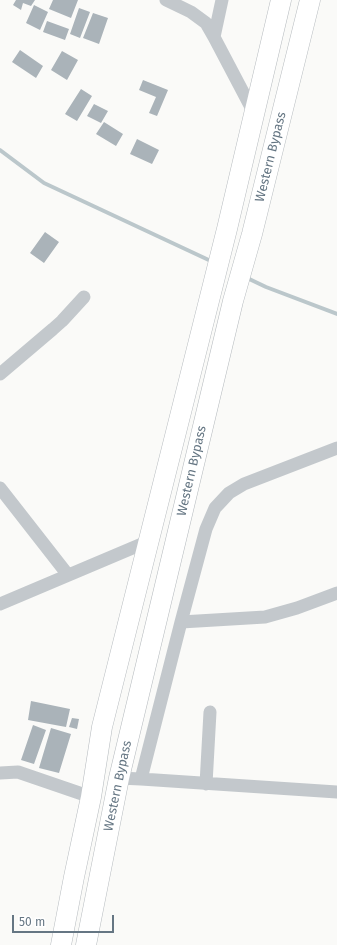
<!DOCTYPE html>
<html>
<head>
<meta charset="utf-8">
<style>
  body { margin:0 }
  #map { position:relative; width:337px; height:945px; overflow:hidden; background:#fafaf8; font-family:"Fira Sans",sans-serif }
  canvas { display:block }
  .scale { position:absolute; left:12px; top:915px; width:102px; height:18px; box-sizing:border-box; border:2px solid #657683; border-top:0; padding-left:5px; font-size:12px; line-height:14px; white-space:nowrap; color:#657683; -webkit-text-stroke:3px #fff; paint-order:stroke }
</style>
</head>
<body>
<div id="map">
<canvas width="337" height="945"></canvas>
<div class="scale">50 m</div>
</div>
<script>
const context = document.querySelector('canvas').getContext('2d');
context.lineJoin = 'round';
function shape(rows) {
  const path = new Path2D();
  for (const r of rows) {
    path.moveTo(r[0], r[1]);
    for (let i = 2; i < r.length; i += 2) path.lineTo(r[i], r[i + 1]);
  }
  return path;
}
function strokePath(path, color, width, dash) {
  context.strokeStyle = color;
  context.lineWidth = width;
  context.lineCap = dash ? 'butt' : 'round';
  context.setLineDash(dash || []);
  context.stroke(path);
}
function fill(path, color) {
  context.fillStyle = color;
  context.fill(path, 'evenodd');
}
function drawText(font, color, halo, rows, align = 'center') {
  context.font = font + ' "Fira Sans",sans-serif';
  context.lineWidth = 4;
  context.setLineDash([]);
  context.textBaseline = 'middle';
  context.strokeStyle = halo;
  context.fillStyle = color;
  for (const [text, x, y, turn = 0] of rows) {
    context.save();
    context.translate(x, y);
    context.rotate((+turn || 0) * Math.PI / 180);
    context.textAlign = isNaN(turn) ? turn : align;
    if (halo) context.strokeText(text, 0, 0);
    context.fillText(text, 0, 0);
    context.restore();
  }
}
strokePath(shape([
  [0,150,44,183,213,262],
  [245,277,266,287,337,314]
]), '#bbc7cb', 4);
fill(shape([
  [16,0,35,0,31,6,23,3,21,10,13,5],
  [53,0,78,0,71,18,49,9],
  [34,5,48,12,40,30,26,23],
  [79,8,90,12,80,38,70,34],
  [93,13,108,18,99,44,83,38],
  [47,21,69,29,65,40,43,32],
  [20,50,43,66,36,78,12,62],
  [62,51,78,60,67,80,51,70],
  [143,80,168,90,157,116,149,113,156,97,139,90],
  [81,89,92,96,77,121,65,114],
  [94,104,108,111,101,123,87,116],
  [104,122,123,134,116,146,96,134],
  [137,139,159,150,152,164,130,154],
  [45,232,59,242,44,263,30,253],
  [31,701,70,709,66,727,28,720],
  [72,718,79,719,77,729,69,727],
  [33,725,46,730,34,764,21,760],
  [51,728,71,734,59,773,39,768]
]), '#aab3b9');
const primary = shape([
  [61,945,74,877,91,797,102,727,227,229,281,0],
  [86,945,119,778,233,301,252,234,310,0]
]);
strokePath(primary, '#b5babe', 21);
strokePath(shape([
  [166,0,191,12,206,23,214,37,254,113],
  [214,37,222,0],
  [0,374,53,329,62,321,84,297],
  [0,488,68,575],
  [0,604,149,541],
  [181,622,265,617,297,608,337,593],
  [0,773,18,772,91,797],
  [119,778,141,779,337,792],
  [141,779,181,622,206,529,215,508,229,493,244,484,337,448],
  [206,784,210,712]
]), '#c3c8cc', 13);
strokePath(primary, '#fff', 20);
drawText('13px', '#657683', '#fff', [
  ["Western Bypass",271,157,-76],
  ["Western Bypass",192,471,-77],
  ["Western Bypass",118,786,-78]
]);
</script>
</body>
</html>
